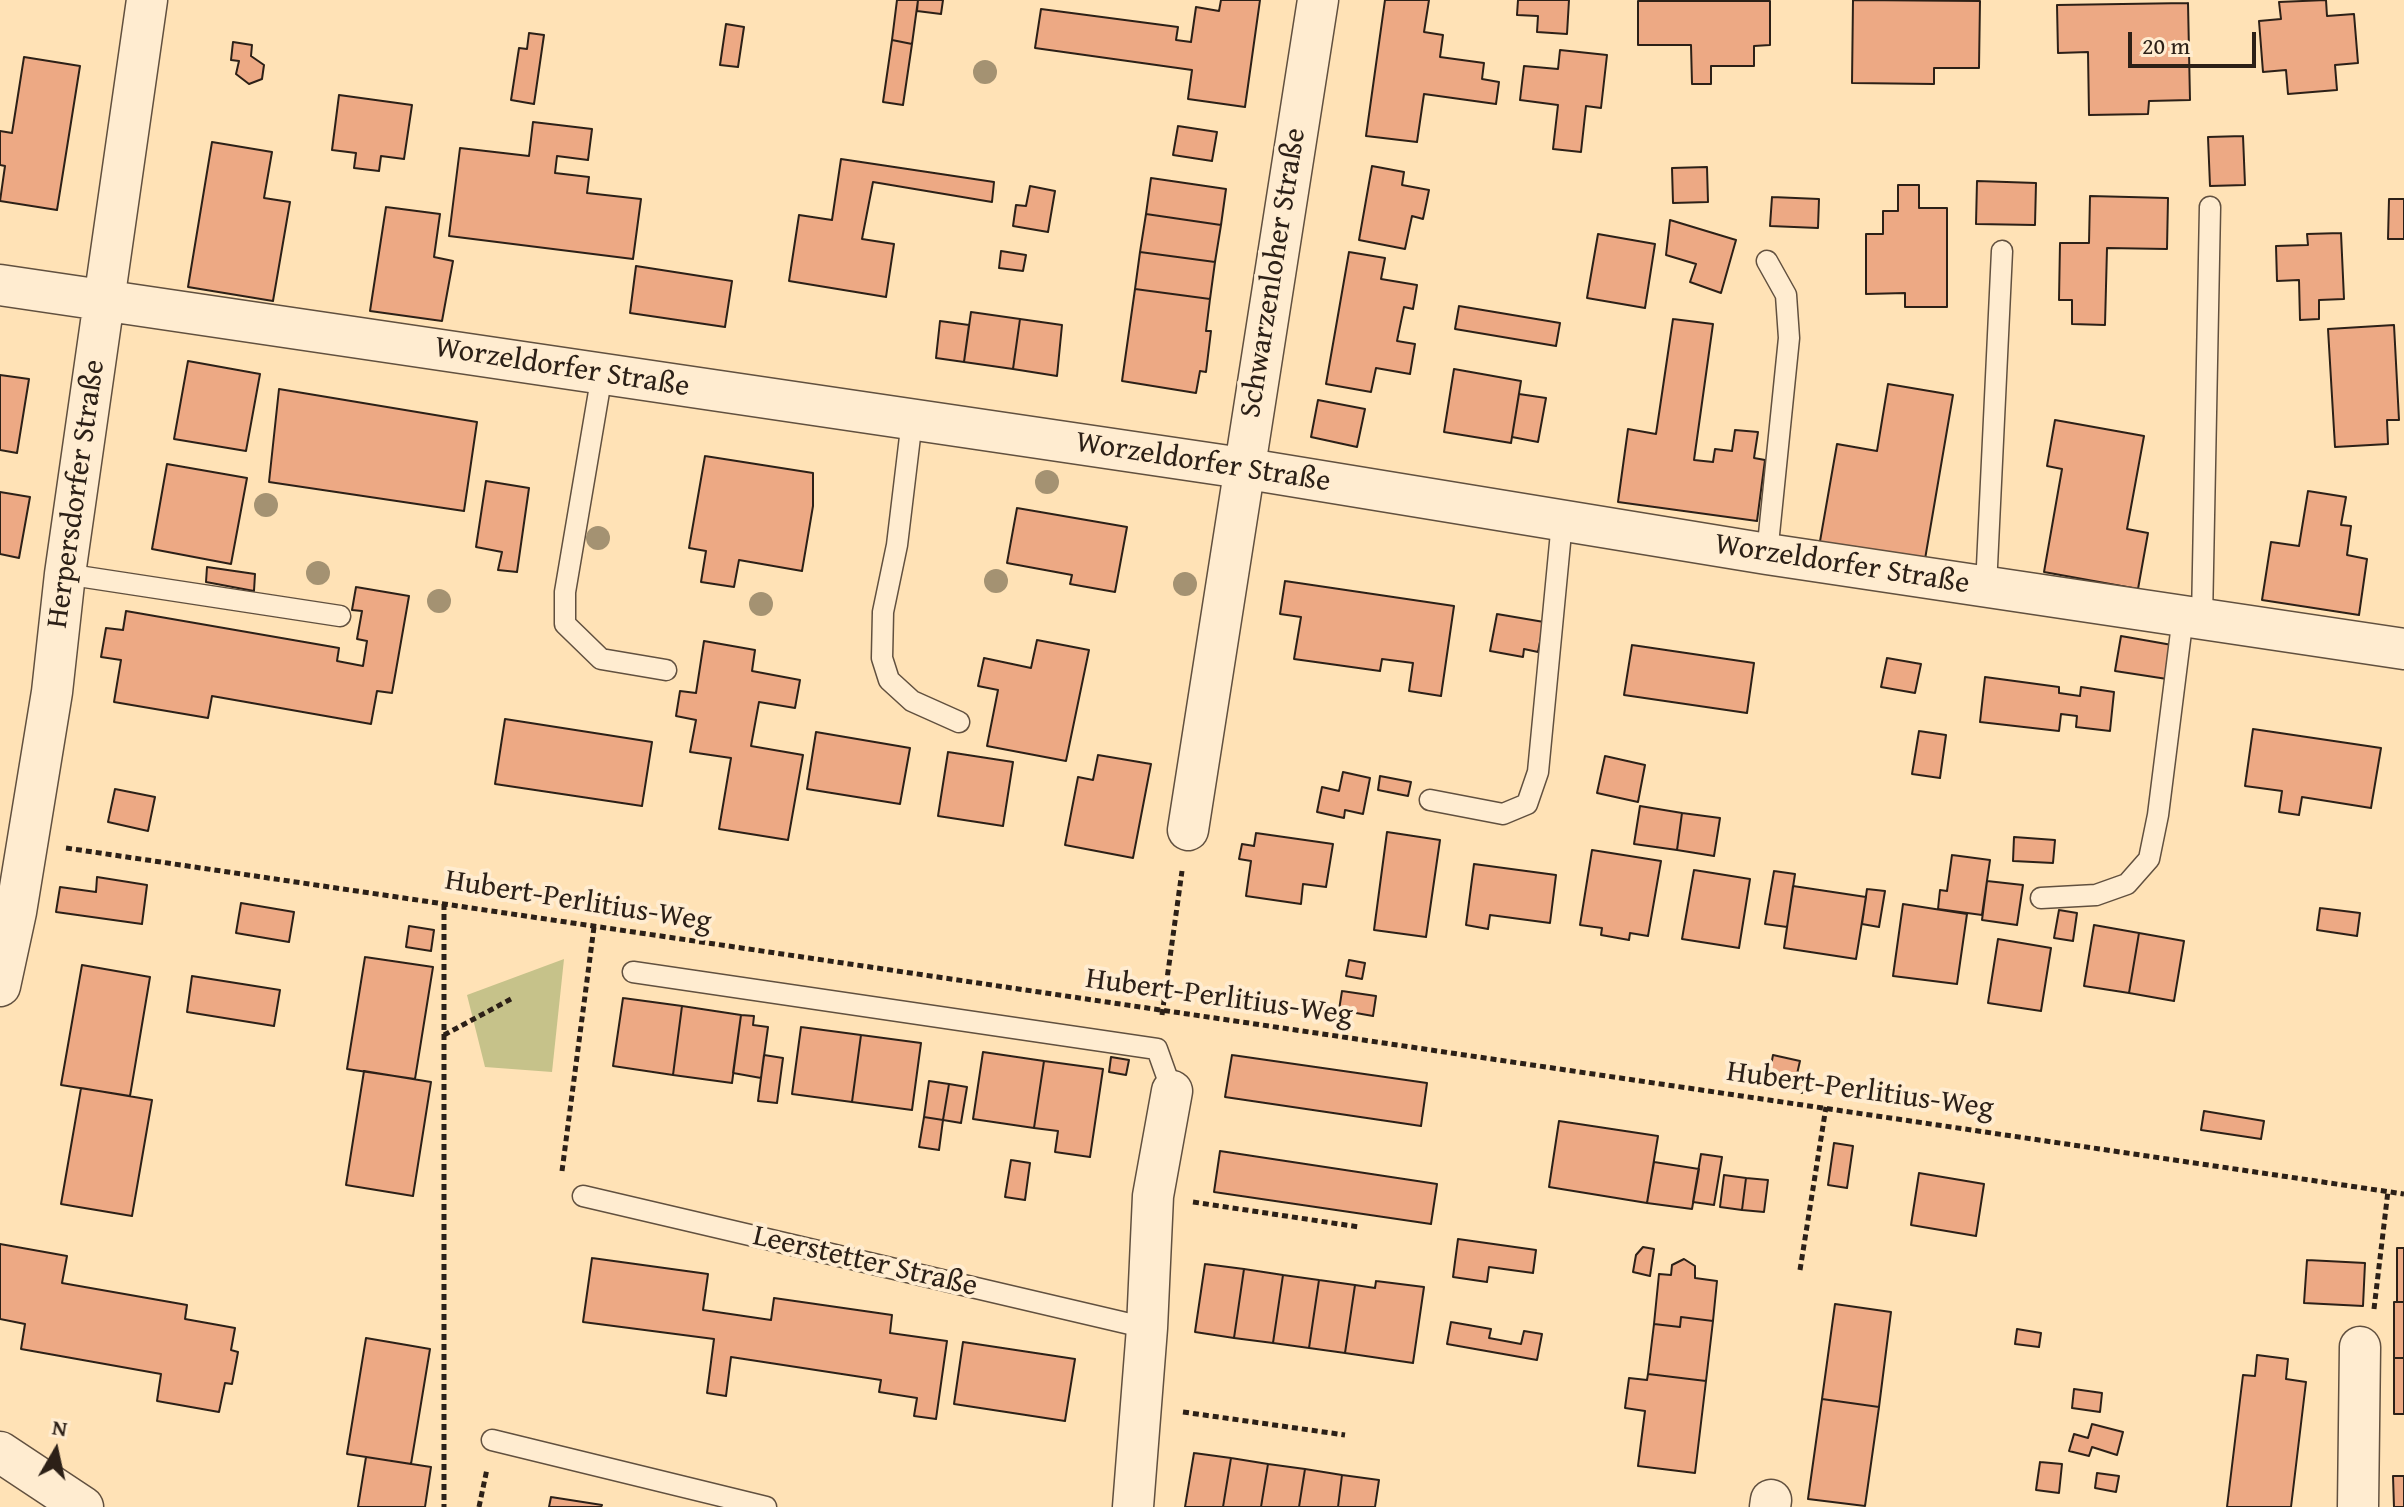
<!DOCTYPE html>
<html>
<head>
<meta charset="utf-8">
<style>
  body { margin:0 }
  #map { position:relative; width:2404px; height:1507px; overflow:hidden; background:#ffe2b6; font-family:"Gentium Book Plus",serif }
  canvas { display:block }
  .north { position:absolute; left:16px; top:1411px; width:80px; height:80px; -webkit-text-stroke:6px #ffecd0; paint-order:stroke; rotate:9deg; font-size:22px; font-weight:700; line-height:32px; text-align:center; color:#2c2017 }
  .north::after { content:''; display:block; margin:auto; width:28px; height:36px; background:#2c2017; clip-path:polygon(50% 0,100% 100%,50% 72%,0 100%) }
  .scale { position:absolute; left:2128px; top:32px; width:128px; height:36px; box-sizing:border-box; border:4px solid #2c2017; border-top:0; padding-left:10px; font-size:24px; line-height:28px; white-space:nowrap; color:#2c2017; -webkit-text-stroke:6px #ffecd0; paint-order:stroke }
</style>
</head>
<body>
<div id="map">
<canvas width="2404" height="1507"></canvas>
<div class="north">N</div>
<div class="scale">20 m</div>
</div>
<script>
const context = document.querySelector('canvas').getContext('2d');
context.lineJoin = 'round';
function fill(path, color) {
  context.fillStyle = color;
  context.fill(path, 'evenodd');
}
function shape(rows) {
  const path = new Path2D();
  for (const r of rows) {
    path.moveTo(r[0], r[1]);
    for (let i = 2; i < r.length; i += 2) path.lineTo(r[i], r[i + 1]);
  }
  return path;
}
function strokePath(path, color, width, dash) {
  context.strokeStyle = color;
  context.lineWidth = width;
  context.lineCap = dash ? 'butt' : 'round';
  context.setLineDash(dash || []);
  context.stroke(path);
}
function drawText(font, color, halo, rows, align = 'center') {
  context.font = font + ' "Gentium Book Plus",serif';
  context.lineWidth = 8;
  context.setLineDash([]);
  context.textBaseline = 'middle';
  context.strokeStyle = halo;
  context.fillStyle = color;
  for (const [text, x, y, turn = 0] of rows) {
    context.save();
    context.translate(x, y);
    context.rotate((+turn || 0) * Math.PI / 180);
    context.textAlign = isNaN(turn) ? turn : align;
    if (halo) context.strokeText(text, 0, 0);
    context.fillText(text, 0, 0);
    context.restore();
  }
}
fill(shape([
  [564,959,552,1072,485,1067,467,995]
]), '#c6c28a');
const building = shape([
  [897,0,918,0,912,44,892,40,897,0],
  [918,0,943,0,941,14,917,11,918,0],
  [1221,0,1260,0,1245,107,1188,99,1192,70,1035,48,1041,9,1178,27,1176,40,1191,42,1196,7,1219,11,1221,0],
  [1385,0,1429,0,1424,32,1443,35,1440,57,1484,63,1482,79,1499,82,1496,104,1424,94,1417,142,1366,136,1385,0],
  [1518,0,1569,0,1567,34,1537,32,1538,16,1517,15,1518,0],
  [1853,0,1980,1,1979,68,1934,68,1934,84,1852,83,1853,0],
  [2326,0,2327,16,2354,14,2358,63,2335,65,2337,90,2288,94,2286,70,2263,72,2259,21,2281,19,2279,2,2326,0],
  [1638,1,1770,1,1770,45,1754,46,1754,66,1711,66,1711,84,1692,84,1691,45,1638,45,1638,1],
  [2188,3,2190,100,2149,101,2148,114,2089,115,2088,52,2058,53,2057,5,2188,3],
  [726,24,744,27,738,67,720,65,726,24],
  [529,33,544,35,534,104,511,100,519,48,527,49,529,33],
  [892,40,912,44,903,105,883,102,892,40],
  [233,42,252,45,251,56,264,65,262,79,249,84,236,74,239,61,231,60,233,42],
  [1560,50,1607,55,1601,108,1586,106,1581,152,1553,149,1558,105,1520,100,1524,66,1558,69,1560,50],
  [24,57,80,66,57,210,0,201,5,166,0,165,0,131,12,133,24,57],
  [339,95,412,105,404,159,381,156,379,171,354,168,356,153,332,150,339,95],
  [533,122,592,129,588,160,557,156,555,173,589,177,587,193,641,199,633,259,449,236,460,148,529,156,533,122],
  [1178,126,1217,132,1212,161,1173,155,1178,126],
  [2243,136,2245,185,2210,186,2208,137,2243,136],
  [212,142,272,152,264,198,290,202,273,301,188,287,212,142],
  [841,159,994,182,992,202,873,182,862,239,894,244,886,297,789,281,799,215,832,220,841,159],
  [1372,166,1404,172,1402,185,1429,190,1423,219,1412,216,1405,249,1359,240,1372,166],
  [1707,167,1708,202,1673,203,1672,168,1707,167],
  [1151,178,1226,189,1221,225,1146,214,1151,178],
  [1977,181,2036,183,2035,225,1976,224,1977,181],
  [1898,185,1919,185,1919,208,1947,208,1947,307,1905,307,1905,293,1866,294,1866,234,1883,234,1883,211,1898,211,1898,185],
  [1030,186,1055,191,1048,232,1013,226,1016,205,1026,206,1030,186],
  [2090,196,2168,198,2167,249,2107,248,2105,325,2072,324,2072,300,2059,300,2060,243,2089,243,2090,196],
  [1772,197,1819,199,1818,228,1770,226,1772,197],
  [2389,199,2404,199,2404,239,2388,239,2389,199],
  [386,207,440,214,434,257,453,261,442,321,370,311,386,207],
  [1146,214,1221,225,1215,262,1140,252,1146,214],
  [1670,220,1736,240,1721,293,1690,282,1696,264,1666,255,1670,220],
  [2341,233,2344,299,2319,300,2319,319,2300,320,2299,280,2277,281,2276,246,2308,245,2307,234,2341,233],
  [1598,234,1655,244,1645,308,1587,298,1598,234],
  [1001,251,1026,255,1023,271,999,268,1001,251],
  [1140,252,1215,262,1210,299,1135,289,1140,252],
  [1349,252,1385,258,1381,279,1417,285,1413,309,1404,307,1397,341,1415,344,1410,374,1376,368,1371,392,1326,384,1349,252],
  [636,266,732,281,725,327,630,313,636,266],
  [1135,289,1210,299,1206,331,1211,331,1206,372,1200,371,1196,393,1122,381,1135,289],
  [1459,306,1560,323,1556,346,1455,329,1459,306],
  [971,312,1020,319,1013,369,964,362,971,312],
  [1020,319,1062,325,1057,376,1013,369,1020,319],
  [1673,319,1713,324,1694,460,1713,462,1715,449,1732,451,1735,430,1758,432,1754,458,1765,460,1757,521,1618,502,1628,429,1656,434,1673,319],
  [940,321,969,325,964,362,936,358,940,321],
  [2394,325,2399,420,2387,420,2388,444,2335,447,2328,329,2394,325],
  [188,361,260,374,246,451,174,439,188,361],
  [1454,369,1521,381,1511,443,1444,432,1454,369],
  [0,375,29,379,17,453,0,450,0,375],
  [1888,384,1953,395,1924,565,1819,547,1837,444,1877,451,1888,384],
  [279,389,477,422,464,511,269,482,279,389],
  [1519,394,1546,398,1538,442,1512,437,1519,394],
  [1318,400,1365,409,1357,447,1311,437,1318,400],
  [2055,420,2144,436,2127,529,2148,533,2138,589,2044,572,2062,469,2047,466,2055,420],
  [705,456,813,473,813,506,802,571,739,560,734,587,701,582,706,551,689,548,705,456],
  [167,464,247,478,231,564,152,549,167,464],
  [486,481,529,488,517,572,498,570,502,552,476,547,486,481],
  [2308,491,2346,497,2341,525,2351,526,2347,555,2367,559,2359,615,2262,600,2271,542,2299,546,2308,491],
  [0,492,30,497,19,558,0,554,0,492],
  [1017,508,1127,527,1115,592,1070,584,1072,575,1007,563,1017,508],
  [207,567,255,574,254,591,206,582,207,567],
  [1285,581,1454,606,1441,696,1409,691,1413,663,1382,659,1380,671,1294,659,1301,617,1280,614,1285,581],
  [356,587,409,596,392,693,377,691,371,724,212,696,208,718,114,702,121,660,101,657,106,628,123,630,126,611,339,648,337,661,363,666,367,641,357,639,362,611,352,610,356,587],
  [1497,614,1544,622,1538,652,1524,649,1523,657,1490,651,1497,614],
  [2121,636,2172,645,2167,679,2115,671,2121,636],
  [1037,640,1089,650,1066,761,987,746,998,690,978,686,984,658,1031,668,1037,640],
  [704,641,755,650,752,671,800,680,795,708,759,702,751,746,803,755,788,840,719,829,731,758,690,752,696,720,676,716,680,691,696,693,704,641],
  [1632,645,1754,663,1747,713,1624,695,1632,645],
  [1887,658,1921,664,1915,693,1881,687,1887,658],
  [1985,677,2059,687,2059,693,2080,696,2081,687,2114,692,2110,731,2076,727,2077,716,2061,714,2059,731,1980,722,1985,677],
  [505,719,652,742,642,806,495,784,505,719],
  [2253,729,2381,748,2371,808,2302,797,2299,815,2279,812,2282,791,2245,786,2253,729],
  [1919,731,1946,735,1940,778,1912,774,1919,731],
  [816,732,910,748,900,804,807,789,816,732],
  [948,752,1013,762,1003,826,938,816,948,752],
  [1098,755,1151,764,1133,858,1065,845,1078,777,1093,780,1098,755],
  [1605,756,1645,765,1638,802,1597,793,1605,756],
  [1343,772,1370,778,1363,814,1345,810,1344,818,1317,812,1322,787,1339,791,1343,772],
  [1380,776,1411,782,1408,796,1378,790,1380,776],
  [115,789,155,797,148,831,108,822,115,789],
  [1640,806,1682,813,1677,850,1634,844,1640,806],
  [1682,813,1720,818,1714,856,1677,850,1682,813],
  [1387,832,1440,840,1426,937,1374,930,1387,832],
  [1256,833,1333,844,1326,887,1303,884,1301,904,1246,896,1251,861,1239,859,1242,844,1254,846,1256,833],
  [2014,837,2055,840,2053,863,2013,861,2014,837],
  [1592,850,1661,861,1648,936,1630,933,1629,940,1601,935,1602,928,1580,925,1592,850],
  [1952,855,1990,860,1982,915,1938,909,1940,890,1947,891,1952,855],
  [1474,864,1556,875,1550,923,1490,915,1488,929,1466,925,1474,864],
  [1694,870,1750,879,1739,948,1682,939,1694,870],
  [1774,871,1795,874,1787,927,1765,924,1774,871],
  [97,877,147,885,142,924,56,912,60,887,96,892,97,877],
  [1987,881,2023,885,2017,925,1982,920,1987,881],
  [1793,886,1866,897,1856,959,1784,948,1793,886],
  [1867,889,1885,891,1879,927,1862,924,1867,889],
  [241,903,294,912,289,942,236,933,241,903],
  [1903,904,1967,914,1957,984,1893,976,1903,904],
  [2320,908,2360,913,2357,936,2317,930,2320,908],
  [2059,910,2077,913,2073,941,2054,938,2059,910],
  [2094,925,2139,933,2129,993,2084,986,2094,925],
  [409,926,434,930,431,951,406,947,409,926],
  [2139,933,2184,941,2174,1001,2129,993,2139,933],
  [1998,939,2051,948,2041,1011,1988,1003,1998,939],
  [365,957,433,967,415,1079,347,1069,365,957],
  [1349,960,1365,963,1362,979,1346,976,1349,960],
  [82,965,150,977,130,1096,61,1085,82,965],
  [192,976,280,990,274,1026,187,1012,192,976],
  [1342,991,1376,996,1373,1016,1339,1010,1342,991],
  [623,998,682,1006,673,1075,613,1066,623,998],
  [682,1006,741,1015,732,1083,673,1075,682,1006],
  [741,1015,754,1016,753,1025,768,1027,761,1078,733,1073,741,1015],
  [801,1027,861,1035,852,1102,792,1094,801,1027],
  [861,1035,921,1043,912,1110,852,1102,861,1035],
  [983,1052,1044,1061,1034,1128,973,1119,983,1052],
  [764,1055,783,1058,777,1103,758,1101,764,1055],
  [1232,1055,1427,1083,1421,1126,1225,1097,1232,1055],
  [1773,1055,1800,1061,1797,1074,1806,1076,1802,1093,1785,1088,1788,1075,1770,1071,1773,1055],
  [1111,1057,1129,1060,1126,1075,1109,1072,1111,1057],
  [1044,1061,1103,1069,1090,1157,1055,1152,1058,1131,1034,1128,1044,1061],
  [364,1071,431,1082,413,1196,346,1185,364,1071],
  [929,1081,949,1084,943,1120,924,1117,929,1081],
  [949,1084,967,1087,961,1123,943,1120,949,1084],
  [81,1088,152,1100,132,1216,61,1204,81,1088],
  [2204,1111,2264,1121,2261,1139,2201,1130,2204,1111],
  [924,1117,943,1120,939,1150,919,1147,924,1117],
  [1559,1121,1658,1136,1647,1203,1549,1187,1559,1121],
  [1834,1143,1853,1146,1847,1188,1828,1185,1834,1143],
  [1220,1151,1437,1184,1431,1224,1214,1192,1220,1151],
  [1701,1154,1722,1157,1714,1205,1693,1202,1701,1154],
  [1011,1160,1030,1163,1025,1200,1005,1197,1011,1160],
  [1654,1162,1699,1169,1692,1209,1647,1203,1654,1162],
  [1919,1173,1984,1184,1976,1236,1911,1225,1919,1173],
  [1724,1175,1746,1178,1742,1210,1720,1207,1724,1175],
  [1746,1178,1768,1180,1764,1212,1742,1210,1746,1178],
  [1458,1239,1536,1250,1533,1273,1489,1267,1487,1282,1453,1277,1458,1239],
  [0,1244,67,1256,62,1283,187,1305,185,1319,235,1328,231,1350,238,1352,232,1384,225,1383,219,1412,157,1401,161,1374,21,1349,25,1324,0,1319,0,1244],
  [1643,1247,1654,1249,1650,1276,1633,1272,1636,1255,1643,1247],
  [2397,1248,2404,1248,2404,1302,2397,1302,2397,1248],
  [592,1258,708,1274,703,1310,771,1320,774,1298,892,1315,890,1333,947,1341,936,1419,914,1416,917,1398,879,1392,881,1380,731,1357,726,1396,707,1393,714,1339,583,1322,592,1258],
  [1684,1259,1695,1266,1695,1278,1717,1281,1713,1321,1681,1317,1680,1327,1654,1324,1659,1274,1671,1275,1672,1265,1684,1259],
  [2307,1260,2365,1263,2363,1306,2304,1303,2307,1260],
  [1205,1264,1244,1269,1234,1338,1195,1332,1205,1264],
  [1244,1269,1283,1275,1273,1343,1234,1338,1244,1269],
  [1283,1275,1319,1280,1309,1348,1273,1343,1283,1275],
  [1319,1280,1355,1285,1345,1353,1309,1348,1319,1280],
  [1376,1281,1424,1287,1413,1363,1345,1353,1355,1285,1375,1288,1376,1281],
  [2394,1302,2404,1302,2404,1358,2394,1358,2394,1302],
  [1835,1304,1891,1312,1879,1407,1822,1399,1835,1304],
  [1681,1317,1713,1321,1706,1381,1648,1374,1654,1324,1680,1327,1681,1317],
  [1451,1322,1491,1329,1489,1338,1521,1344,1524,1331,1542,1334,1537,1360,1447,1344,1451,1322],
  [2017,1329,2041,1333,2039,1347,2015,1344,2017,1329],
  [366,1338,430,1349,411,1464,347,1454,366,1338],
  [963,1342,1075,1359,1065,1421,954,1404,963,1342],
  [2257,1355,2288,1359,2286,1379,2306,1382,2291,1507,2227,1507,2243,1375,2255,1376,2257,1355],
  [2394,1358,2404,1358,2404,1414,2394,1414,2394,1358],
  [1648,1374,1706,1381,1695,1473,1638,1466,1645,1411,1625,1408,1629,1378,1647,1380,1648,1374],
  [2074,1389,2102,1393,2100,1412,2072,1408,2074,1389],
  [1822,1399,1879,1407,1865,1506,1808,1499,1822,1399],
  [2092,1424,2123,1432,2117,1455,2092,1447,2089,1456,2069,1451,2074,1434,2088,1438,2092,1424],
  [1194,1453,1231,1458,1223,1507,1185,1507,1194,1453],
  [366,1457,431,1467,425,1507,358,1507,366,1457],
  [1231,1458,1268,1464,1261,1507,1223,1507,1231,1458],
  [2040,1462,2062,1464,2059,1493,2036,1490,2040,1462],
  [1268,1464,1305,1469,1299,1507,1261,1507,1268,1464],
  [1305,1469,1342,1475,1338,1507,1299,1507,1305,1469],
  [2097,1473,2119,1476,2116,1492,2095,1488,2097,1473],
  [1342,1475,1379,1480,1375,1507,1338,1507,1342,1475],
  [2393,1476,2404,1476,2404,1507,2394,1507,2393,1476],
  [551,1497,602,1505,601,1507,549,1507,551,1497]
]);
fill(building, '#eda984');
strokePath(building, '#2c2017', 2);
const service = shape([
  [1767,261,1786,295,1789,338,1767,554],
  [602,374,565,592,565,624,601,659,666,670],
  [912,420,897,545,883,612,882,658,889,680,912,701,959,722],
  [65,574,340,616],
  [1986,587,2002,251],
  [2202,619,2210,207],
  [1430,800,1503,814,1527,804,1538,772,1562,522],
  [2041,898,2096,895,2127,884,2149,859,2158,815,2183,616],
  [633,972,1157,1049,1172,1091],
  [583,1196,1147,1328],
  [492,1440,766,1507]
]);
const minor = shape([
  [0,285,1242,468,1767,554,2404,649],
  [1188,830,1318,0],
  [0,986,16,912,52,692,65,574,147,0],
  [0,1452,83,1507],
  [1133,1507,1147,1328,1153,1196,1172,1091],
  [1770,1507,1771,1500],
  [2358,1507,2360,1347]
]);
strokePath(service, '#61503f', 23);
strokePath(minor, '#61503f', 43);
strokePath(shape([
  [66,848,2404,1194],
  [444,904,444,1507],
  [1162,1015,1182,871],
  [444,1035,511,999],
  [562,1171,594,927],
  [1193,1202,1359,1227],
  [1800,1270,1826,1107],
  [2374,1309,2388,1191],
  [1183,1412,1345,1435],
  [479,1507,487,1469]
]), '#2c2017', 5, [6, 4]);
strokePath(service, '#ffecd0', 20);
strokePath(minor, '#ffecd0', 40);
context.fillStyle = '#a49272';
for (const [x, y] of [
  [985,72],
  [1047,482],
  [266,505],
  [598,538],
  [318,573],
  [996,581],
  [1185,584],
  [439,601],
  [761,604]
]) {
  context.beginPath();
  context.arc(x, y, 12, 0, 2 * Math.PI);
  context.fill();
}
drawText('30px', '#2c2017', '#ffecd0', [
  ["Schwarzenloher Straße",1274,273,-81],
  ["Worzeldorfer Straße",562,368,9],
  ["Worzeldorfer Straße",1203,463,9],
  ["Herpersdorfer Straße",77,494,-82],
  ["Worzeldorfer Straße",1842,565,9],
  ["Hubert-Perlitius-Weg",578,902,9],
  ["Hubert-Perlitius-Weg",1219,998,8],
  ["Hubert-Perlitius-Weg",1860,1091,8],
  ["Leerstetter Straße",865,1262,13]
]);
</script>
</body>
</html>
